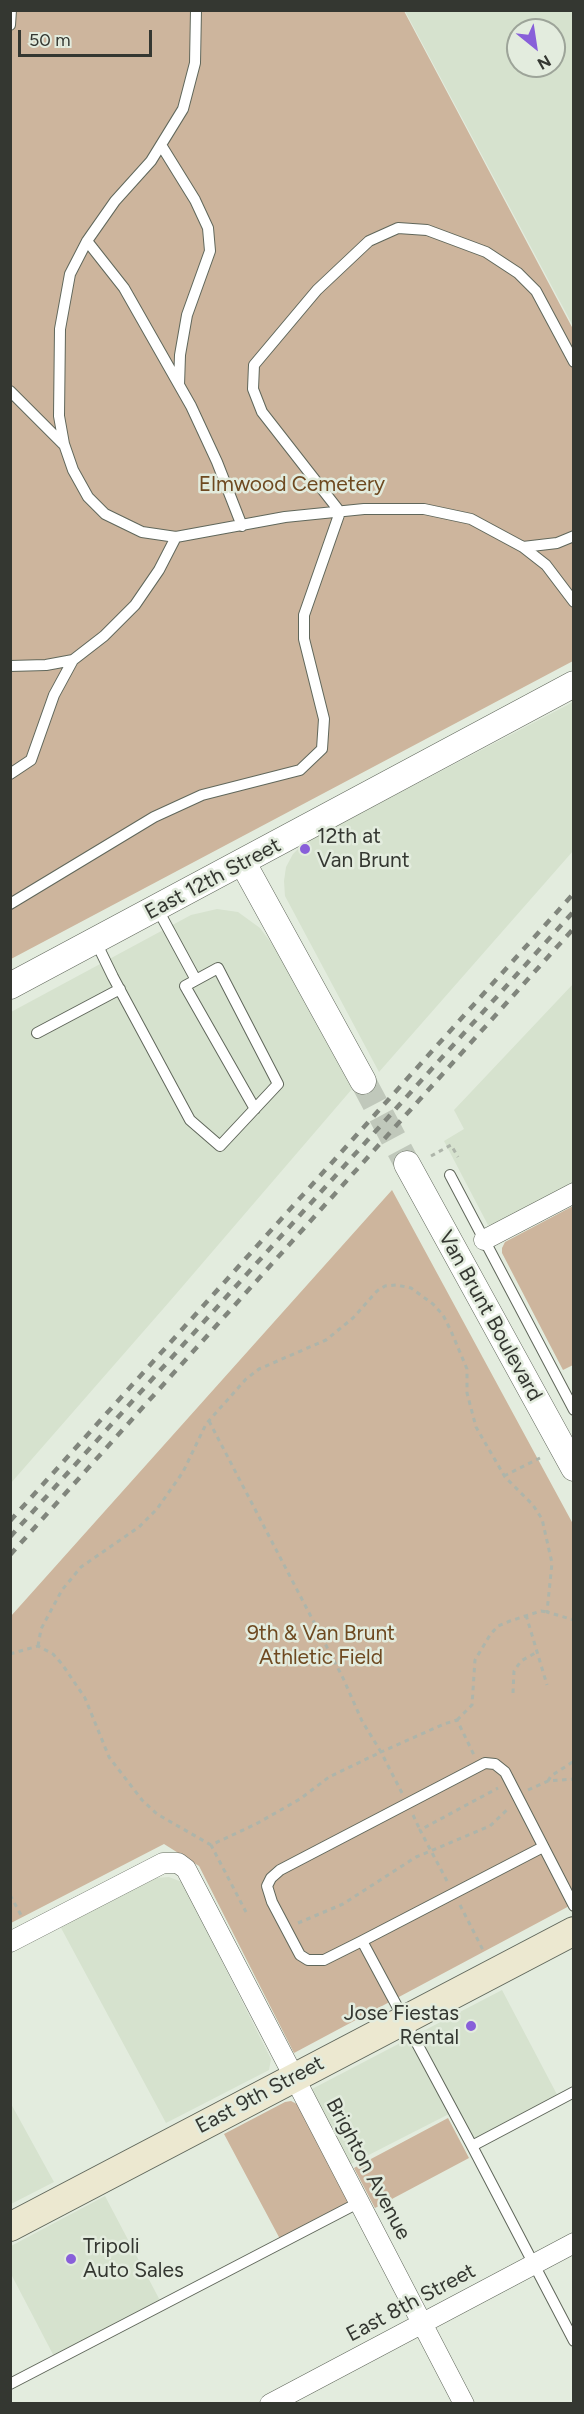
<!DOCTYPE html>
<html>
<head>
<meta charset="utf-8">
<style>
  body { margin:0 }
  #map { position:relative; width:584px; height:2414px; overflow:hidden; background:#e3ecde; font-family:Figtree,sans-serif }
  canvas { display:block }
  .frame { position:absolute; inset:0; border:12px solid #343731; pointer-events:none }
  .north { position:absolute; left:506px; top:18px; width:60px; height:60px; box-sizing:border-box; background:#e3ecde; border:2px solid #9da499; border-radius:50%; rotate:150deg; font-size:16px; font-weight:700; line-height:24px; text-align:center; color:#343731 }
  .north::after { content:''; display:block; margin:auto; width:21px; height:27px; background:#885fd9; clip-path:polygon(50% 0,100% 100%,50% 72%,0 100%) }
  .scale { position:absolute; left:18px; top:30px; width:134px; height:27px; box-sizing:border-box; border:3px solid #343731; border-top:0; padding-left:8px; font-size:18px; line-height:21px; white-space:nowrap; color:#343731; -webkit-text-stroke:4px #e3ecde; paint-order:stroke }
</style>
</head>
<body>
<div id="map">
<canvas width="584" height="2414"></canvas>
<div class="frame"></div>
<div class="north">N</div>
<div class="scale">50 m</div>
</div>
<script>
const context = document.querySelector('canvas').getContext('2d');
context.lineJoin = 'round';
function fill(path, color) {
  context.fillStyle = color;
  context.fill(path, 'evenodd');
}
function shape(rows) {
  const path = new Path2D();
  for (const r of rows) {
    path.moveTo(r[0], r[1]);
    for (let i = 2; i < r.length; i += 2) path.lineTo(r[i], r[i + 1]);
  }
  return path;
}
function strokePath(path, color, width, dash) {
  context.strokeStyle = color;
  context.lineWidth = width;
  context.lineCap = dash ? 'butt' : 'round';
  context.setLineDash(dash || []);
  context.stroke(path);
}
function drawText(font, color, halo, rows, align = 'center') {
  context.font = font + ' Figtree,sans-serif';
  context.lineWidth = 5;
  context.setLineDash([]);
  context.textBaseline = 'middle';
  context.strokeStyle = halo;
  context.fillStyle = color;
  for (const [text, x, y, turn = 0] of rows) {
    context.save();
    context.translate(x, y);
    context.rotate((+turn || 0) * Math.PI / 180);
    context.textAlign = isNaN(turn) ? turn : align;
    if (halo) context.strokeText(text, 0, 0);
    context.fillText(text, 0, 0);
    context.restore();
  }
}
fill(shape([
  [405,11,573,11,573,326],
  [518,30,554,30,554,66,518,66],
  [573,702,573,851,379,1072,285,896,284,881,286,867,293,854,304,843],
  [217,909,238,912,260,928,275,948,352,1089,170,1301,11,1483,11,1012,191,915],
  [573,984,573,1184,499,1224,488,1225,444,1141,464,1129,454,1110],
  [169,1877,182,1882,271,2059,269,2070,166,2123,60,1926,156,1878],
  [502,1990,562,2104,469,2151,449,2114,351,2164,312,2089],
  [10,2102,54,2182,11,2204,10,2204],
  [105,2196,165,2310,58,2364,11,2274,11,2246]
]), '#d6e2ce');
fill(shape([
  [11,11,404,11,573,329,573,661,11,959],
  [392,1190,573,1524,573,1904,294,2053,199,1866,164,1844,11,1923,11,1616],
  [573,1206,573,1365,563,1370,502,1253,502,1248,505,1242],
  [291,2101,297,2104,349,2202,280,2239,224,2134,285,2102],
  [448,2118,469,2158,375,2208,354,2168]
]), '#cdb59d');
strokePath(shape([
  [363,1081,407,1164]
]), '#c0c8bb', 26, [26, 13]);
const service = shape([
  [196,10,195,63,183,109,151,161,115,201,87,241,70,274,60,329,59,416,64,444,73,470,88,497,105,514,142,532,176,537,285,517,364,509,424,509,471,519,523,547,546,565,574,602],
  [10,25,11,10],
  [161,145,195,200,208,228,210,251,187,315,180,355,179,385],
  [87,241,124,288,191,406,217,462,242,526],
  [10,391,63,444],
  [523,547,557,543,574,536],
  [10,666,46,665,73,660,104,636,135,605,159,570,176,537],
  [10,774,31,760,54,695,73,660],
  [10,904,154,817,202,795,300,770,322,749,324,719,304,639,304,615,340,512,262,412,253,389,254,365,317,290,369,241,398,228,427,230,486,252,518,273,536,291,574,362],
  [157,908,196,980],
  [96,942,113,977,190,1120,220,1146,278,1084,218,968,185,986,255,1109],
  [37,1033,120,989],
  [450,1175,574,1410],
  [574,1906,505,1772,495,1764,485,1763,280,1870,271,1878,267,1886,272,1902,300,1955,308,1960,324,1960,362,1941,472,2146,574,2092],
  [362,1941,543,1847],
  [472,2146,574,2341],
  [10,2384,358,2203]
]);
const minor = shape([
  [484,1240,574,1193],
  [10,1942,163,1863,178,1863,186,1869,464,2404],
  [270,2404,574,2243]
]);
const tertiary = shape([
  [243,863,363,1081],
  [10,986,574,684],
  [407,1164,574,1468]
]);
const secondary = shape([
  [10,2227,574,1931]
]);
strokePath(service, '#60675b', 12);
strokePath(minor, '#60675b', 21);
strokePath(tertiary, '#60675b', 27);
strokePath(secondary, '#60675b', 30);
strokePath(shape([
  [431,1156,451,1145,458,1157],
  [209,1421,343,1678,362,1721,381,1752,329,1777,300,1799,256,1824,211,1845,246,1912],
  [504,1476,540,1458],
  [526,1615,547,1685],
  [38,1646,41,1629,62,1590,81,1567,139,1527,157,1509,183,1472,206,1424,246,1379,259,1369,326,1340,353,1318,377,1291,385,1286,397,1285,411,1288,433,1304,443,1315,451,1331,467,1369,467,1393,476,1427,505,1477,533,1505,542,1519,552,1563,547,1612,574,1620],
  [10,1654,38,1646,53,1654,62,1664,85,1698,109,1757,142,1800,157,1814,211,1845],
  [513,1693,514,1671,521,1661,537,1652],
  [457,1720,472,1705,475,1660,490,1635,498,1626,510,1621,541,1611,547,1612],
  [548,1781,551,1776,574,1761],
  [528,1790,548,1781,574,1779],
  [402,1793,381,1752,444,1724,457,1720,474,1755],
  [413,1815,420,1830],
  [447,1881,420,1830,498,1788],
  [10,1895,21,1915],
  [460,1905,484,1952],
  [298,1923,343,1904,416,1857,490,1826,509,1808]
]), '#aeb5aa', 3, [4.5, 4.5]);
strokePath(service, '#fff', 10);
strokePath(minor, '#fff', 20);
strokePath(tertiary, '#fff', 26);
strokePath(secondary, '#ece8d0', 28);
strokePath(shape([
  [10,1521,574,893],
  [10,1537,574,911],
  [10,1555,574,928]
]), '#81867d', 4.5, [8, 8]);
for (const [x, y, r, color] of [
  [305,849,6,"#885fd9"],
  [471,2026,6,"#885fd9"],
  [71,2259,6,"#885fd9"]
]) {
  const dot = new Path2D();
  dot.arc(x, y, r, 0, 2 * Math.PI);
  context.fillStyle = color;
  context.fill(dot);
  strokePath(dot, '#e3ecde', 2);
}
drawText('21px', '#6e4920', '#e3ecde', [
  ["Elmwood Cemetery",292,485],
  ["9th & Van Brunt",321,1634],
  ["Athletic Field",321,1658]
]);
drawText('21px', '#343731', '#e3ecde', [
  ["12th at",317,837],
  ["Van Brunt",317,861],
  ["Jose Fiestas",459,2014,"right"],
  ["Rental",459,2038,"right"],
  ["Tripoli",83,2247],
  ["Auto Sales",83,2271]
], 'left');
drawText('21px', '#343731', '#e3ecde', [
  ["East 12th Street",213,879,-28],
  ["Van Brunt Boulevard",490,1316,61],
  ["East 9th Street",260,2095,-28],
  ["Brighton Avenue",368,2169,62],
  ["East 8th Street",411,2303,-28]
]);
</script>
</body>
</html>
